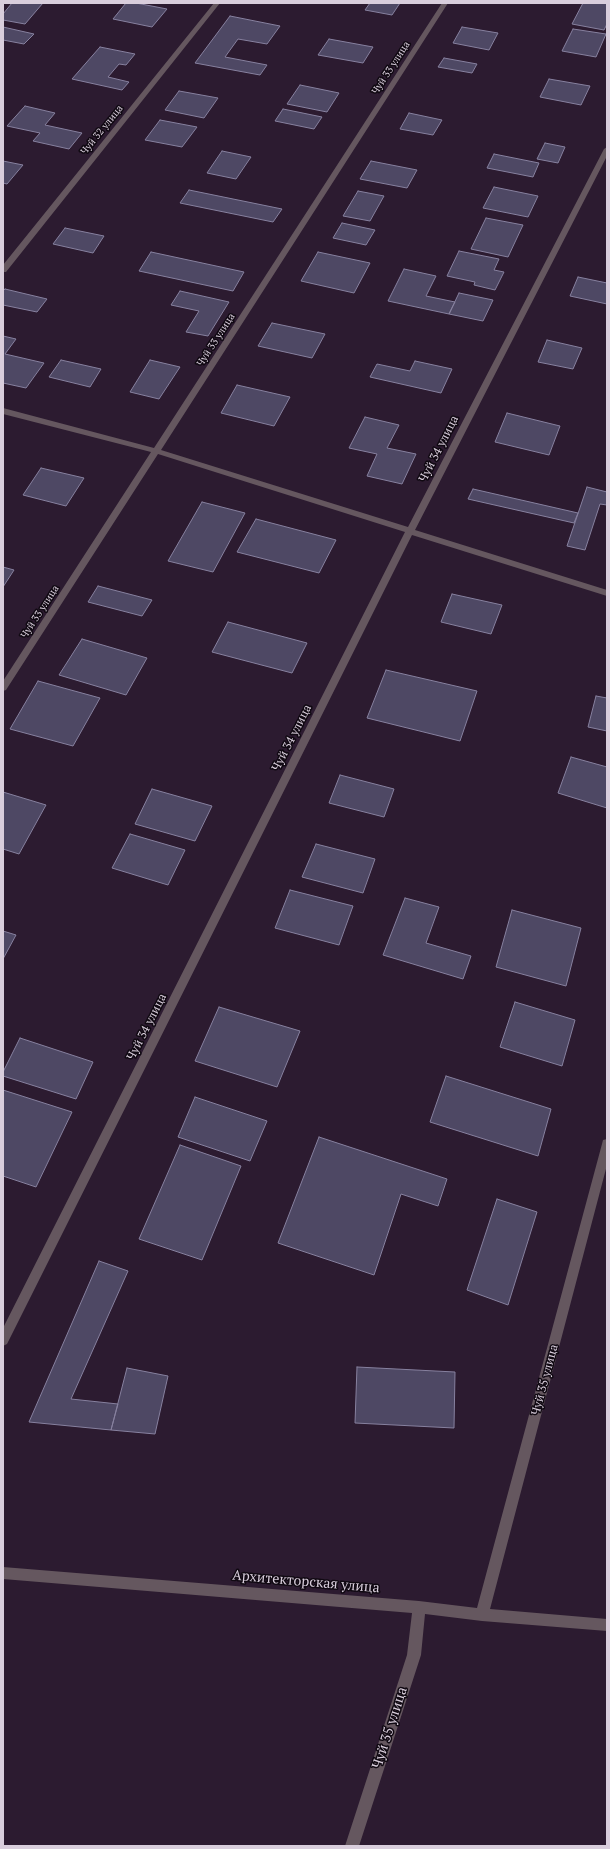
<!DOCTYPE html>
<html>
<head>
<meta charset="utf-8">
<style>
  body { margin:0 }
  #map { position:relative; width:610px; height:1849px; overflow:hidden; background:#2c1b30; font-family:"PT Serif",serif }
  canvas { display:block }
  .frame { position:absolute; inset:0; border:4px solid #d9cedc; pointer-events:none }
</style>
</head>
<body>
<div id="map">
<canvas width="610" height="1849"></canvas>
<div class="frame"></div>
</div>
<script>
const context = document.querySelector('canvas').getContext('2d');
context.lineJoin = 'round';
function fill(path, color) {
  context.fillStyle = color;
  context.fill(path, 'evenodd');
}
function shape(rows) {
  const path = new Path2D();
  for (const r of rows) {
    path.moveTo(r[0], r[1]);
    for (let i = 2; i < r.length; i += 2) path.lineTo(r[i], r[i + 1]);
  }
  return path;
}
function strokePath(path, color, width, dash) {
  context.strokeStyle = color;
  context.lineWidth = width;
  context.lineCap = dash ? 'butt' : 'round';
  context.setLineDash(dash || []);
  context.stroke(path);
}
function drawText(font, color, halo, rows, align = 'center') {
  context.font = font + ' "PT Serif",serif';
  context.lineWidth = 3;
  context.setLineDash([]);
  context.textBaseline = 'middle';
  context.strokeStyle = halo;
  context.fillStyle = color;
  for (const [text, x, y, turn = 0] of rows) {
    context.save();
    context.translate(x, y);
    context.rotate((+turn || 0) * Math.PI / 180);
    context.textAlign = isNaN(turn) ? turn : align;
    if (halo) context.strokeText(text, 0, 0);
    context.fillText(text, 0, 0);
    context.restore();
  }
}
const building = shape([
  [12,3,43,3,25,24,3,20,3,14,12,3],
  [126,3,136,3,167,9,152,27,113,19,126,3],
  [370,3,400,3,392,15,365,10,370,3],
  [583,3,607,3,607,24,604,30,572,24,583,3],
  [230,16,280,26,267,44,238,39,225,57,267,65,260,75,195,63,230,16],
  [3,27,34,34,24,44,3,40,3,27],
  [462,27,498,33,489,50,453,43,462,27],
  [573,29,606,34,596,57,562,51,573,29],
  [329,39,373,47,363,63,318,55,329,39],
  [100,47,135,54,126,65,119,64,108,77,129,82,122,90,72,79,100,47],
  [444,58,477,64,472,73,438,67,444,58],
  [549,79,590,86,581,105,540,97,549,79],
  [300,85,339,93,327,112,287,104,300,85],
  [179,91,218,98,204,118,165,110,179,91],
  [25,106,55,113,45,125,82,133,69,149,33,141,40,133,7,126,25,106],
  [283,109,322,117,314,129,275,121,283,109],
  [409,113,442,120,433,135,400,129,409,113],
  [160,120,197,127,182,147,145,140,160,120],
  [545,143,565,147,558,163,537,159,545,143],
  [222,151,251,157,236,179,207,173,222,151],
  [494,154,539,163,533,177,487,168,494,154],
  [3,161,23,165,7,184,3,183,3,161],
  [371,161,417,170,407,188,360,179,371,161],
  [494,187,538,196,528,217,483,208,494,187],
  [189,190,282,209,273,222,180,203,189,190],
  [358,191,384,196,370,221,343,216,358,191],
  [486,218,523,225,508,257,471,249,486,218],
  [342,223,375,230,366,245,333,238,342,223],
  [65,228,104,236,93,253,53,244,65,228],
  [459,251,499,259,494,270,504,272,495,290,474,285,475,282,447,276,459,251],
  [151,252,244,272,233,291,139,271,151,252],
  [318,252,370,263,354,293,301,281,318,252],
  [404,269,436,276,426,296,455,302,449,314,388,301,404,269],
  [578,277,607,283,607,304,570,296,578,277],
  [5,289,47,299,37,312,3,305,3,291,5,289],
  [180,291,229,302,208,336,186,332,199,311,171,305,180,291],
  [459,293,493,300,483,321,449,314,459,293],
  [272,323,325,334,312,358,258,346,272,323],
  [3,336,16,339,5,354,44,363,26,388,3,383,3,336],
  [547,340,582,348,573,369,538,362,547,340],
  [61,360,101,369,90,387,49,377,61,360],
  [150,360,180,367,159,399,130,392,150,360],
  [415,361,452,369,441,393,370,377,377,364,410,371,415,361],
  [237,385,290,397,274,426,221,413,237,385],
  [507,413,560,426,549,455,495,442,507,413],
  [365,417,399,425,387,448,416,454,402,484,367,476,377,454,349,448,365,417],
  [41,468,84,478,66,506,23,495,41,468],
  [587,487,607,492,607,505,600,504,585,550,567,546,587,487],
  [473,489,578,513,574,523,468,499,473,489],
  [202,502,245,513,213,572,168,561,202,502],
  [256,519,336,540,319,573,237,552,256,519],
  [3,567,14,570,3,587,3,567],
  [98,586,152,600,142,616,88,602,98,586],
  [452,594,502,605,491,634,441,622,452,594],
  [228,622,307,643,292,673,212,652,228,622],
  [82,639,147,658,126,695,59,675,82,639],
  [386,670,477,691,460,741,367,718,386,670],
  [38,681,100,698,73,746,10,729,38,681],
  [596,696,607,698,607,731,588,727,596,696],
  [571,757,607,767,607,808,558,793,571,757],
  [340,775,394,789,384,817,329,803,340,775],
  [152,789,212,806,195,841,135,824,152,789],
  [3,792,46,805,19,854,3,849,3,792],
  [130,834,185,850,168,885,112,868,130,834],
  [316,844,375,859,363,893,302,877,316,844],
  [290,890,353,906,339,945,275,928,290,890],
  [405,898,439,907,426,943,471,956,463,979,383,955,405,898],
  [512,910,581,928,566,986,496,967,512,910],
  [3,931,16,935,3,959,3,931],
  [515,1002,575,1020,562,1066,500,1047,515,1002],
  [219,1007,300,1031,277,1087,195,1061,219,1007],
  [20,1038,93,1062,76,1099,3,1076,3,1072,20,1038],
  [446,1076,551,1109,538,1156,430,1122,446,1076],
  [3,1090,72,1112,36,1187,3,1176,3,1090],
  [195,1097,267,1121,250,1161,178,1137,195,1097],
  [319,1137,447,1179,438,1206,401,1194,374,1275,278,1243,319,1137],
  [180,1145,241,1166,202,1260,139,1239,180,1145],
  [497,1199,537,1212,508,1305,467,1290,497,1199],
  [99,1261,128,1271,71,1399,118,1404,111,1430,29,1422,99,1261],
  [357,1367,455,1372,454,1428,355,1423,357,1367],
  [127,1368,168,1376,155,1434,111,1430,127,1368]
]);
fill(building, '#4e4864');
strokePath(building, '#87819f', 1);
fill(shape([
  [214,3,220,3,6,272,3,272,3,265,214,3],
  [442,3,448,3,161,450,408,527,604,149,607,147,607,156,415,530,607,590,607,596,412,535,7,1344,3,1346,3,1328,405,532,158,454,6,690,3,691,3,681,151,452,3,414,3,408,154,448,442,3],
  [607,1139,607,1165,490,1609,607,1619,607,1631,482,1621,425,1614,421,1655,359,1846,345,1846,407,1655,412,1613,3,1579,3,1567,419,1601,477,1608,602,1144,603,1140,607,1139]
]), '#65575f');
drawText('10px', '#d9cedc', '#100912', [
  ["Чуй 33 улица",391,68,-57],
  ["Чуй 32 улица",102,130,-51],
  ["Чуй 33 улица",216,340,-57],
  ["Чуй 33 улица",40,612,-57]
]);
drawText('12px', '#d9cedc', '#100912', [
  ["Чуй 34 улица",439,449,-63],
  ["Чуй 34 улица",292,738,-63],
  ["Чуй 34 улица",147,1027,-63],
  ["Чуй 35 улица",545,1380,-75]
]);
drawText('14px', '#d9cedc', '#100912', [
  ["Архитекторская улица",306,1582,5],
  ["Чуй 35 улица",390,1728,-72]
]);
</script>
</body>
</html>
